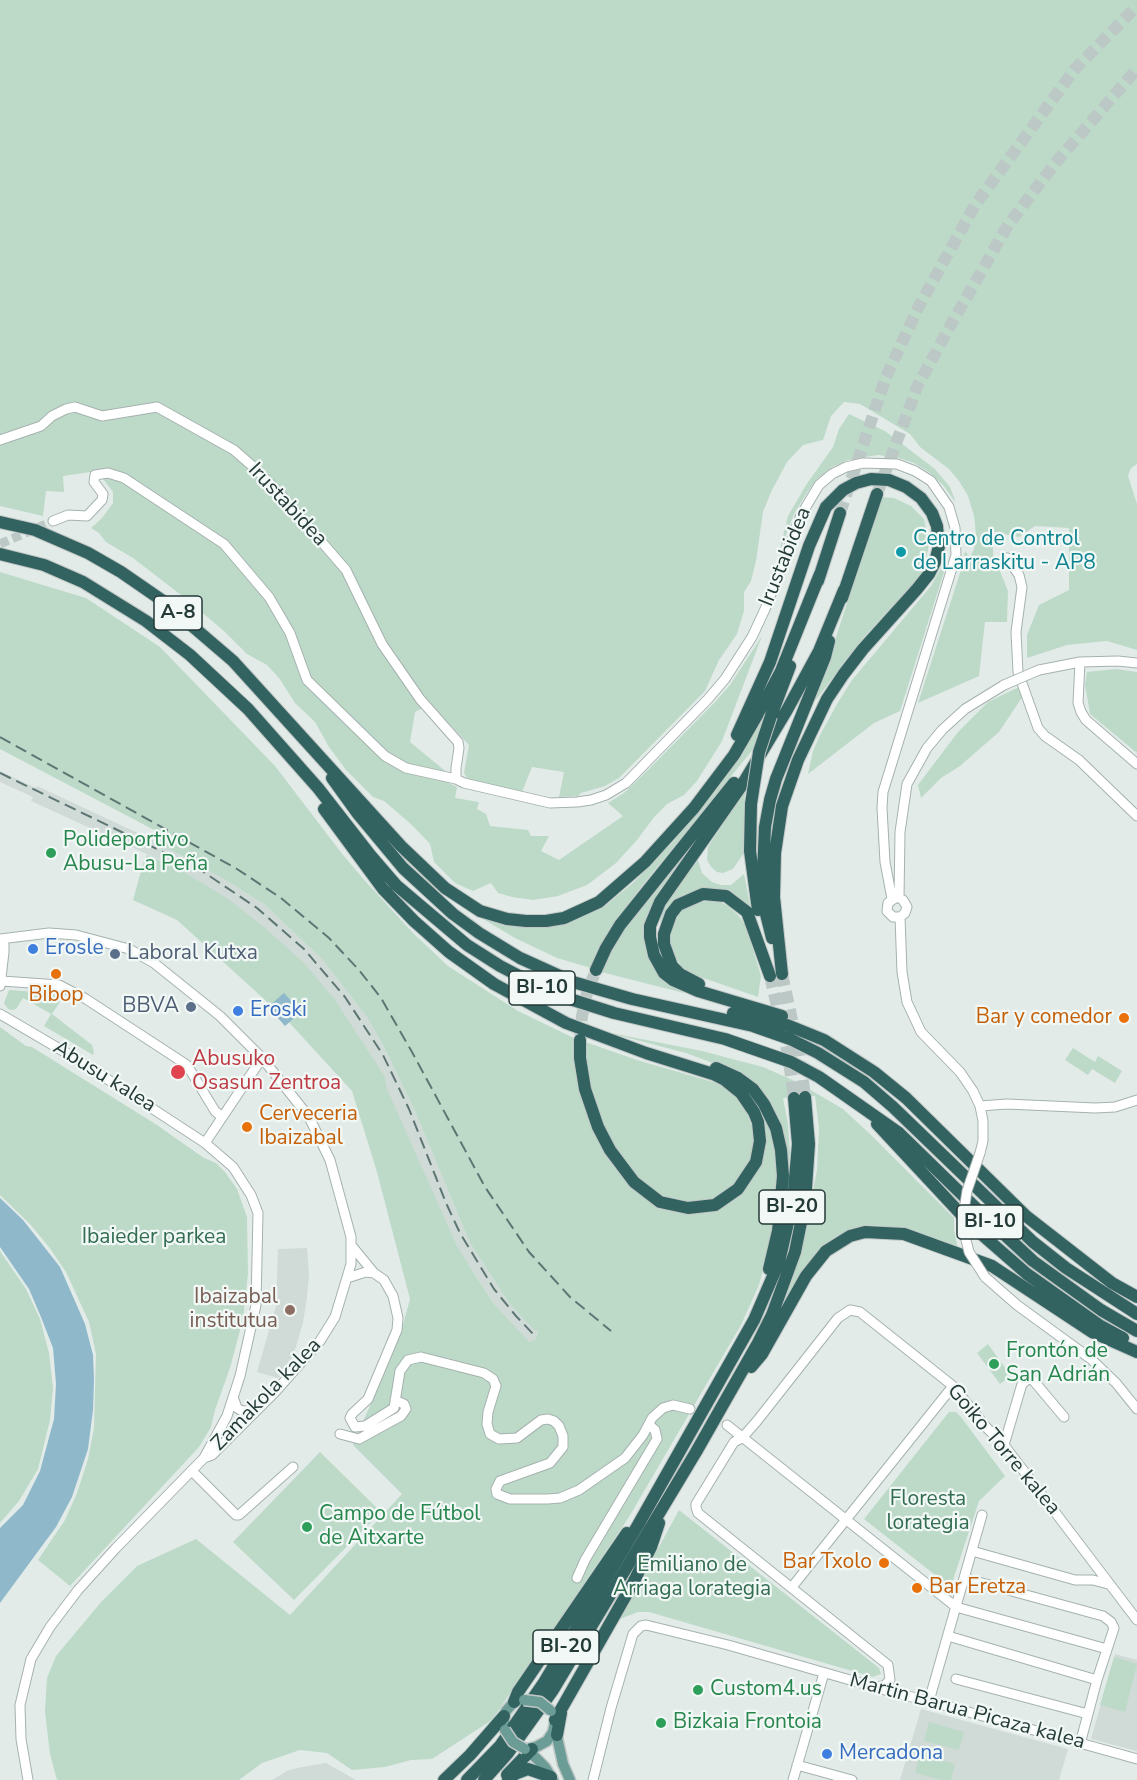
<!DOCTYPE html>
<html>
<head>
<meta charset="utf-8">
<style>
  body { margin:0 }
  canvas { display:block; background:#e2ebe8 }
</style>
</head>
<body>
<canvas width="1137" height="1780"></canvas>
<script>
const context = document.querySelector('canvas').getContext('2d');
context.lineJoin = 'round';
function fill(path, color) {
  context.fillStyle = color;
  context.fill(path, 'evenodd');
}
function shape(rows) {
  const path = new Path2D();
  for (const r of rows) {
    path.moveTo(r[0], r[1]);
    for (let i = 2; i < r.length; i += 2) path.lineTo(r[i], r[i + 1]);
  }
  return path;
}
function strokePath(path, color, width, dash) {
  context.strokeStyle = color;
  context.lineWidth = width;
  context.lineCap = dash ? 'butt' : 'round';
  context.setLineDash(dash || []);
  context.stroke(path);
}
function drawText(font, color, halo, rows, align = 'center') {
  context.font = font + ' "Nunito Sans",sans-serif';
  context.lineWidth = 4.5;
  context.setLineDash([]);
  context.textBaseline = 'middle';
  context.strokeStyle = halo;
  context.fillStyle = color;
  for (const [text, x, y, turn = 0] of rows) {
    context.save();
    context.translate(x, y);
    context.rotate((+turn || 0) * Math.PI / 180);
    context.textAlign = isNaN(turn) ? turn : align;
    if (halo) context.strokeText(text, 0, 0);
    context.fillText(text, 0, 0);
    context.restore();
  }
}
fill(shape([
  [0,771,36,788,37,786,155,841,227,881,264,904,322,959,367,1017,383,1045,415,1111,470,1243,509,1303,538,1330,535,1340,529,1343,494,1304,457,1247,386,1089,385,1077,177,868,31,801,33,797,0,782],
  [307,1248,309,1274,307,1297,303,1323,289,1369,278,1378,257,1372,276,1306,278,1249],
  [1115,1654,1137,1660,1137,1751,1091,1739],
  [921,1709,1068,1749,1059,1780,900,1780],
  [326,1763,356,1780,272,1780,287,1771,297,1768]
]), '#d0dad7');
fill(shape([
  [0,0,1137,0,1137,464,1131,468,1128,476,1137,504,1137,650,1107,641,1067,645,1027,658,1027,635,1039,605,1069,590,1069,528,1035,526,1019,537,993,532,993,554,1008,591,1007,622,985,622,979,676,918,703,961,570,965,551,970,557,974,549,976,534,974,516,968,496,959,481,949,469,920,447,910,434,860,404,844,402,831,416,823,440,803,445,787,462,771,492,763,512,756,561,751,581,744,592,744,611,737,634,719,660,705,691,619,778,605,786,581,793,578,796,559,797,564,772,532,767,522,792,468,780,464,773,469,745,431,704,415,712,410,742,449,774,449,783,457,787,455,798,479,802,477,809,486,814,490,826,528,830,531,836,549,836,541,851,559,860,623,816,608,803,624,793,649,769,715,702,730,685,762,636,722,741,697,781,684,795,667,804,655,816,637,840,616,863,587,885,558,896,533,900,512,897,498,893,491,883,473,891,455,883,434,862,430,844,412,825,384,801,373,797,346,770,329,747,315,722,295,703,279,678,267,665,247,654,224,631,181,595,133,558,106,542,99,533,91,528,102,518,113,503,113,492,97,471,63,476,64,492,46,491,43,516,0,506],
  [849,414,885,431,935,469,950,487,956,503,943,485,930,473,914,463,899,458,878,455,848,460,832,467,817,479,806,494,794,514,779,553,788,516,806,485,833,447,839,429],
  [882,497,894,498,911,506,924,519,929,544,926,559,920,576,863,638,815,701],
  [945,552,945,569,900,711,874,723,808,774,813,751,820,735,837,704,852,680,931,586,941,568],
  [0,572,86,598,160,647,275,766,343,855,367,883,413,933,448,966,518,1011,574,1038,637,1060,713,1082,750,1096,764,1113,774,1140,777,1165,775,1205,768,1252,759,1285,741,1325,629,1517,492,1720,432,1759,411,1760,385,1767,352,1770,327,1753,300,1750,262,1763,239,1780,57,1780,50,1754,45,1712,47,1678,56,1656,102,1601,137,1566,196,1539,290,1615,402,1494,353,1445,400,1336,410,1299,377,1172,352,1091,286,1019,177,920,133,900,143,864,147,855,177,868,228,899,264,927,304,963,335,1000,385,1077,387,1089,457,1246,475,1275,494,1304,529,1342,535,1340,538,1331,534,1330,509,1303,470,1243,415,1111,383,1045,367,1017,322,959,264,904,227,881,155,841,158,832,0,749],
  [1116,669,1137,672,1137,753,1090,714,1085,685,1087,672],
  [1019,687,1023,696,999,732,960,766,941,778,921,798,918,785,958,732,988,702],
  [769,708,759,742,641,887,607,933,591,968,557,958,515,938,478,916,504,925,536,927,573,921,604,907,634,882,674,841,740,754],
  [745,789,743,854,733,869,723,873,717,872,711,867,707,860,708,847],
  [697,857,702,873,712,882,721,885,731,885,744,874,751,910,715,889,693,891,682,896,667,910,659,946,661,911],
  [677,865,649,911,645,941,653,963,663,981,684,993,601,972,621,934],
  [716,900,728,906,738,915,746,926,761,976,758,997,692,974,682,967,674,955,671,943,671,933,674,923,681,911,694,903],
  [9,990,65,994,52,1014,92,1045,94,1052,93,1055,44,1026,51,1014,23,998,16,1009,13,1010,8,1009,4,1003],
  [0,1027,26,1046,32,1047,157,1125,204,1158,216,1163,225,1172,237,1189,247,1217,248,1273,243,1319,230,1368,215,1410,211,1427,199,1447,70,1586,38,1560,65,1520,77,1493,88,1459,94,1428,96,1354,89,1322,66,1272,49,1247,30,1224,0,1195],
  [606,1032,702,1051,763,1067,797,1082,843,1109,870,1134,954,1218,954,1230,958,1249,884,1226,868,1225,851,1230,833,1238,817,1252,784,1303,805,1235,817,1170,819,1128,815,1096,783,1098,788,1124,790,1153,788,1180,781,1131,734,1071,686,1053],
  [1073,1048,1095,1062,1098,1056,1122,1071,1115,1083,1092,1069,1088,1075,1065,1060],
  [0,1251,26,1289,40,1319,49,1353,53,1388,50,1420,38,1469,19,1501,0,1523],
  [988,1344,1011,1376,1000,1384,977,1353],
  [949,1412,956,1412,961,1417,1005,1476,979,1501,953,1580,944,1582,864,1519],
  [320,1452,381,1512,294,1600,233,1542],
  [679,1510,879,1668,881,1674,873,1677,649,1612,638,1612,620,1619],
  [1114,1657,1137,1664,1125,1712,1100,1705],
  [929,1722,964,1732,959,1750,924,1741],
  [920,1754,955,1764,951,1780,942,1780,915,1773]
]), '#bddac9');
fill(shape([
  [284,993,301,1012,285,1026,268,1007],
  [0,1198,23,1220,60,1267,85,1324,93,1355,94,1380,93,1410,88,1449,72,1497,56,1527,0,1603,0,1528,23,1505,40,1471,54,1419,56,1384,53,1348,41,1317,29,1289,0,1247]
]), '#8fb9ca');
strokePath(shape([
  [0,544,53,521]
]), '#bcc8c5', 9, [9, 4.5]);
strokePath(shape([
  [877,494,918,385,949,328,1008,225,1057,161,1137,69],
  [840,513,886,377,918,308,975,205,1075,69,1137,6],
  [782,974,799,1052,805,1097],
  [770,976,788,1054,794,1098],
  [580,1039,582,1016,587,993,596,970]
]), '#bcc8c5', 12, [12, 6]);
const minor = shape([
  [0,440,41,426,52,416,66,409,75,407,102,416,157,407,234,450,258,471,282,496,346,570,382,644,420,699,458,742,459,748,456,768,456,779],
  [53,521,68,515,87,516,102,500,103,494,94,482,95,475,108,473,124,478,224,544,269,597,290,633,307,680,385,756,406,768,456,779,464,783,550,803,577,802,591,800,606,795,626,783,708,699,725,679,752,637,766,607,801,515,819,485,832,474,846,467,863,463,897,464,915,471,931,481,949,507,955,528,956,555,883,792,882,808,885,862,892,899],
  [1007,558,1019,575,1022,587,1016,632,1018,672,1038,728,1045,736,1079,760,1137,816],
  [1080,662,1078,703,1081,712,1086,720,1137,764],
  [1039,670,1080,662,1118,661,1137,663],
  [895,898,888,903,887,911,893,917,900,917],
  [899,898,903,900,907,907,905,913,900,917,902,972,907,1002,921,1032,960,1072,973,1091,980,1106,983,1121,983,1141,980,1153],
  [899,898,900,832,907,784,927,748,942,730,965,709,1004,685],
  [0,939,49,933,76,935,129,949,154,963,220,1016,262,1058,309,1117,330,1160,351,1237,351,1264,335,1317,320,1341,276,1391,212,1455,204,1458,116,1548,78,1590,50,1627,31,1659,20,1705,21,1739,28,1780],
  [2,981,59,985,86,999,187,1065,215,1111,222,1117],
  [0,986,4,952,4,944,0,939],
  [0,1014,75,1058,205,1143,233,1167,251,1195,258,1213,256,1305,240,1376,227,1416,204,1458],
  [980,1106,1007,1104,1095,1108,1115,1107,1137,1100],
  [205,1143,262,1058],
  [351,1245,374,1273,384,1280,393,1296,398,1318,397,1330,368,1399,352,1414,350,1418,355,1427,365,1426,394,1408,400,1371,408,1360,421,1357,484,1373,493,1379,496,1386,488,1412,487,1424,490,1434,499,1439,517,1438,541,1420,548,1419,554,1421,559,1426,563,1436,563,1447,550,1463,500,1481,496,1489,497,1494,510,1499,548,1499,560,1498,579,1490,625,1458,643,1435,652,1418,663,1408,673,1405,690,1409],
  [985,1277,1017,1305,1091,1359,1116,1383,1137,1409],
  [347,1278,366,1272,374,1273],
  [233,1397,237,1408,242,1411,257,1410],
  [727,1425,956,1607,1107,1649],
  [340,1434,359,1439,401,1416,406,1409,404,1404,395,1400],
  [1004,1445,1022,1384,1028,1379,1033,1380,1064,1417],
  [192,1471,236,1515,239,1515,293,1467],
  [972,1551,1075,1580,1093,1580,1108,1584],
  [577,1578,585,1560,657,1439,655,1430,649,1425],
  [964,1578,1103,1616,1111,1622,1114,1628,1097,1680,1080,1744],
  [792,1587,953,1386],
  [948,1636,1097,1680],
  [956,1679,1088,1714],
  [874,1687,884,1686,890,1680,888,1665,698,1513,696,1507,696,1504,734,1442,742,1438,757,1421,838,1318,850,1310,860,1312,953,1386,986,1427,1004,1445,1137,1620],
  [929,1701,982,1515],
  [797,1765,852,1780],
  [593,1780,611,1708,633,1634,641,1626,646,1625,728,1645,899,1694,929,1701,1137,1759],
  [793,1780,824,1673]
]);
const major = shape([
  [555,1728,563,1764,570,1780],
  [505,1730,504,1716,506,1711,514,1702,521,1700],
  [526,1749,536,1747,547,1741,553,1732,555,1722],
  [527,1749,545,1767,553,1780]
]);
const highway = shape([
  [0,522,35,530,88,553,121,572,163,601,233,661,401,846,445,888,480,911,507,919,526,921,546,921,564,918,599,902,645,862,694,808,734,755,759,712,781,671,820,574],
  [0,554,44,565,83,582,146,621,190,655,248,709,318,788,371,856,396,885,467,945,500,966,554,994,614,1013,725,1039,791,1062,819,1077,899,1133,980,1212,1033,1261,1101,1310,1137,1331],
  [818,581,840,513],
  [842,598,877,494],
  [771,716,790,666],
  [737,735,770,662,809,546,826,507,843,490,856,483,871,479,889,480,906,487,921,498,932,513,937,526,939,546,935,562,929,574,917,589,863,649,843,675,827,699,798,760,782,806,775,853,774,897,782,974],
  [332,778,358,814,403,868,453,914,479,933,520,958,573,982,632,999,753,1026,790,1039,818,1053,864,1082,893,1107,1033,1242,1066,1268,1137,1314],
  [751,804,750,851,758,910],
  [324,809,383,889,414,921,449,952,494,984,566,1023,646,1053,713,1074,725,1080,741,1093,754,1112,758,1122,760,1141,756,1162,738,1189,715,1205,688,1208,660,1202,634,1182,610,1150,598,1127,585,1089,580,1058,580,1040],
  [772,938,766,914,763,873,765,827,770,800,776,779,825,657,829,641],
  [596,970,606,948,620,925,734,783],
  [699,984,680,974,672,966,664,944,664,934,671,914,678,905,703,894,726,896,747,912,770,976],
  [733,1013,787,1025,824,1040,874,1072,906,1098,1026,1216,1112,1283,1137,1297],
  [782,1016,698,991,673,980,664,973,654,955,650,937,650,926,660,902,742,785,787,710,819,651,844,590],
  [716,1068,738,1078,753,1089,764,1104,776,1128,781,1150,783,1176,778,1231,769,1269],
  [877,1124,971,1225,1027,1274,1099,1325,1123,1338],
  [751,1367,762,1354,806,1276,826,1251,850,1236,865,1232,904,1234,992,1266,1092,1332,1137,1352],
  [514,1702,518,1692,627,1533],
  [555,1720,633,1583,651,1547,659,1523],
  [557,1735,561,1713],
  [507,1775,532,1749],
  [444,1780,470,1755,504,1716],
  [467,1780,500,1746,543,1684,638,1525,754,1320,779,1262,793,1201,798,1144,794,1098],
  [484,1780,508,1753,553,1690,696,1452,758,1343,772,1315,795,1252,805,1203,809,1144,805,1097],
  [508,1780,515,1774,528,1769,551,1777]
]);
strokePath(minor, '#a5b2af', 11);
strokePath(major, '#c2c8c7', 13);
strokePath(highway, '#c2c8c7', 14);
strokePath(minor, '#fff', 9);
strokePath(major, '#6b9c96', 10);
strokePath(highway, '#336360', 12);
strokePath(shape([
  [0,737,237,869,281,898,329,938,359,970,381,998,412,1052,485,1187,529,1252,570,1297,611,1331],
  [0,773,202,871,257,908,304,949,345,997,383,1055,409,1109,446,1203,460,1233,494,1289,516,1316,534,1335]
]), '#5e7673', 2, [12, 6]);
const minorBridge = shape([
  [1004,685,1039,670],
  [980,1153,967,1191,962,1224,969,1252,985,1277]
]);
const majorBridge = shape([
  [524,1700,540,1702,551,1711],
  [505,1730,513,1742,525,1749]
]);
const highwayBridge = shape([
  [751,804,759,752,771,716]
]);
strokePath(minorBridge, '#a5b2af', 11, []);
strokePath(majorBridge, '#c2c8c7', 13, []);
strokePath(highwayBridge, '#c2c8c7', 14, []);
strokePath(minorBridge, '#fff', 9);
strokePath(majorBridge, '#6b9c96', 10);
strokePath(highwayBridge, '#336360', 12);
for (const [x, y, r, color] of [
  [901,552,6,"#0f9aa8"],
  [51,853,6,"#2e9e5b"],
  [33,949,6,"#3f7fe0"],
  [115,954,6,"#5c6f8a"],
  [56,974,6,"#e8710a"],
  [191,1007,6,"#5c6f8a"],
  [238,1011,6,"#3f7fe0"],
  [1124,1018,6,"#e8710a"],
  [178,1072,8,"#e0444e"],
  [247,1127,6,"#e8710a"],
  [290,1310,6,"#8d6e63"],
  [994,1364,6,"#2e9e5b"],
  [307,1527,6,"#2e9e5b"],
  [884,1563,6,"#e8710a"],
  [917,1588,6,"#e8710a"],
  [698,1690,6,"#2e9e5b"],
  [661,1723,6,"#2e9e5b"],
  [827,1754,6,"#3f7fe0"]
]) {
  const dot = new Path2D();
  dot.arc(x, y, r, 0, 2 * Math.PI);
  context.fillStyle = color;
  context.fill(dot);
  strokePath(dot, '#f2f8f6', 2);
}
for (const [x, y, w] of [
  [178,613,48],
  [542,988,66],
  [792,1207,66],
  [990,1222,66],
  [566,1647,66]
]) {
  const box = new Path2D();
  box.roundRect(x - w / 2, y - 17, w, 34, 4.5);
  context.fillStyle = '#f2f8f6';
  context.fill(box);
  strokePath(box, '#243a37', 1.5);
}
drawText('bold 20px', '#243a37', null, [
  ["A-8",178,613],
  ["BI-10",542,988],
  ["BI-20",792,1207],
  ["BI-10",990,1222],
  ["BI-20",566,1647]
]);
drawText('21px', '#243a37', '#f2f8f6', [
  ["Irustabidea",287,505,47],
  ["Irustabidea",786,557,-68],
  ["Abusu kalea",104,1077,32],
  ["Zamakola kalea",267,1395,-46],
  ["Goiko Torre kalea",1003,1450,50],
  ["Martin Barua Picaza kalea",967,1712,15]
]);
drawText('21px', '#0d838f', '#f2f8f6', [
  ["Centro de Control",913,540],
  ["de Larraskitu - AP8",913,564]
], 'left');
drawText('21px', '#27864d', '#f2f8f6', [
  ["Polideportivo",63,841],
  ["Abusu-La Peña",63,865],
  ["Frontón de",1006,1352],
  ["San Adrián",1006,1376],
  ["Campo de Fútbol",319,1515],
  ["de Aitxarte",319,1539],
  ["Custom4.us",710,1690],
  ["Bizkaia Frontoia",673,1723]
], 'left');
drawText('21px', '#366cbe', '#f2f8f6', [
  ["Erosle",45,949],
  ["Eroski",250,1011],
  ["Mercadona",839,1754]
], 'left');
drawText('21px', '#4e5e75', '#f2f8f6', [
  ["Laboral Kutxa",127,954],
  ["BBVA",179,1007,"right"]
], 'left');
drawText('21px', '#c56008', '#f2f8f6', [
  ["Bibop",56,996,"center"],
  ["Bar y comedor",1112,1018],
  ["Cerveceria",259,1115,"left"],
  ["Ibaizabal",259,1139,"left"],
  ["Bar Txolo",872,1563],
  ["Bar Eretza",929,1588,"left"]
], 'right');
drawText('21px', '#be3a42', '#f2f8f6', [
  ["Abusuko",192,1060],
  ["Osasun Zentroa",192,1084]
], 'left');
drawText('21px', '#326d51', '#f2f8f6', [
  ["Ibaieder parkea",154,1238],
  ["Floresta",928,1500],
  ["lorategia",928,1524],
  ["Emiliano de",692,1566],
  ["Arriaga lorategia",692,1590]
]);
drawText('21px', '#785e54', '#f2f8f6', [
  ["Ibaizabal",278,1298],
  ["institutua",278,1322]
], 'right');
</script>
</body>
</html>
